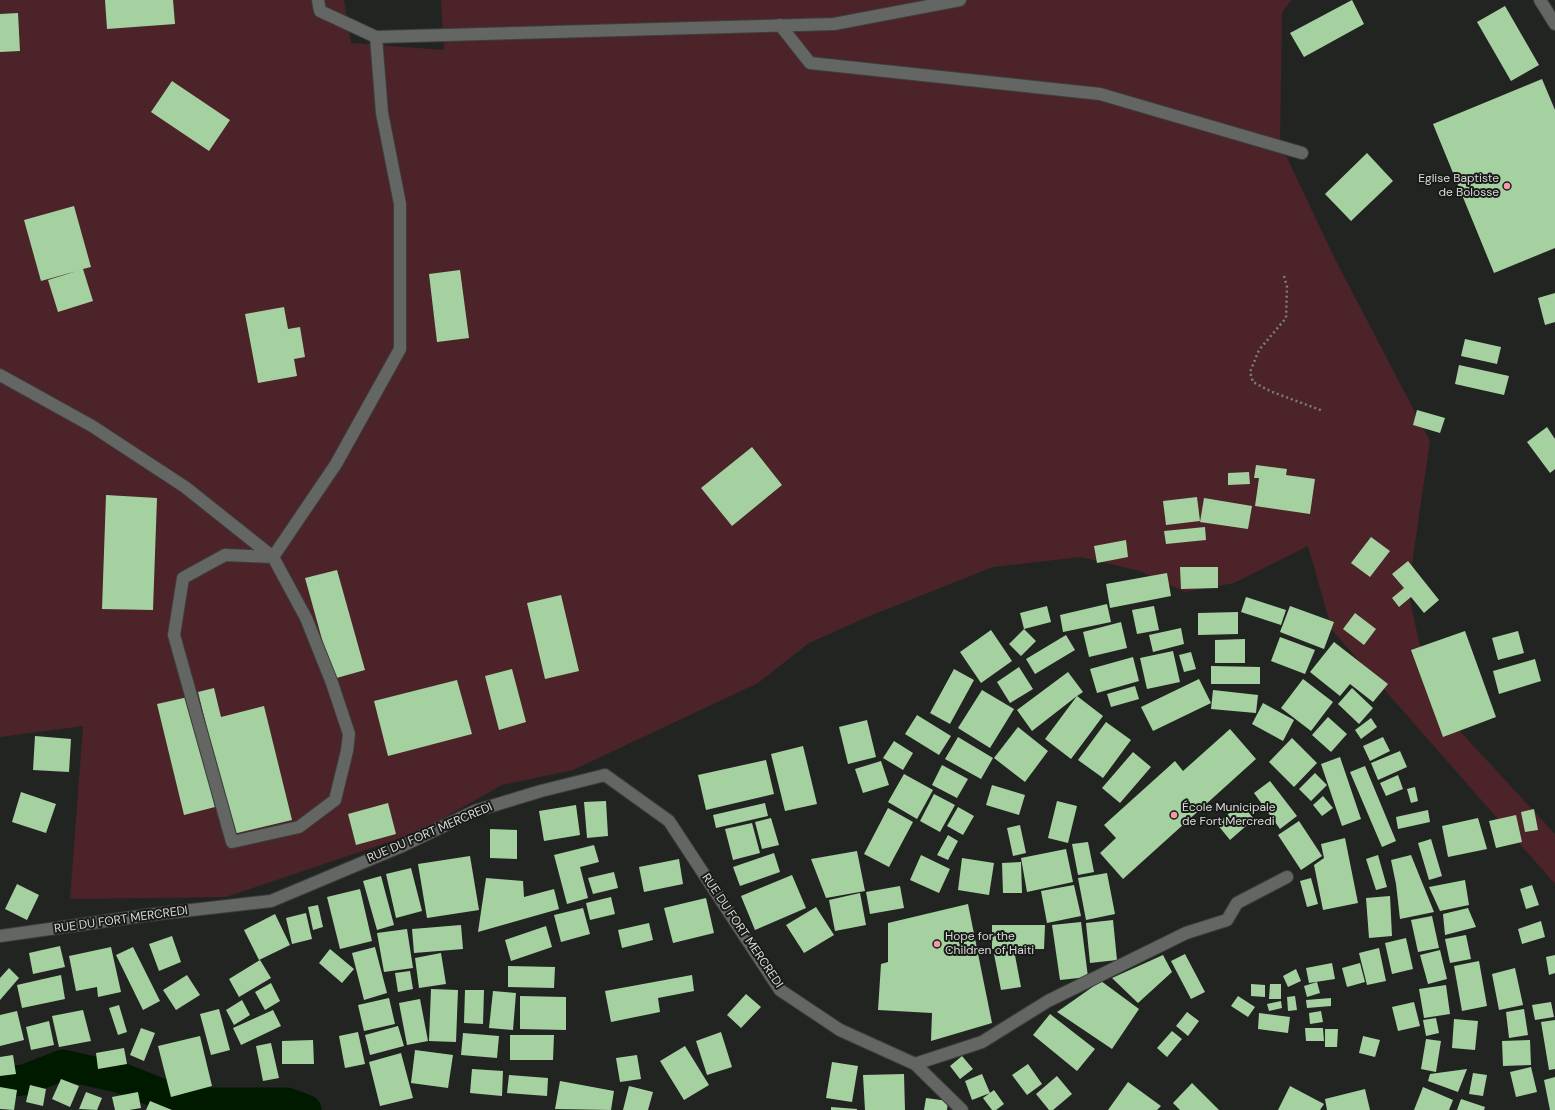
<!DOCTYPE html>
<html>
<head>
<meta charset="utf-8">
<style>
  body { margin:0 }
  canvas { display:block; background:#222422 }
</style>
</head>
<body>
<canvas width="1555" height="1110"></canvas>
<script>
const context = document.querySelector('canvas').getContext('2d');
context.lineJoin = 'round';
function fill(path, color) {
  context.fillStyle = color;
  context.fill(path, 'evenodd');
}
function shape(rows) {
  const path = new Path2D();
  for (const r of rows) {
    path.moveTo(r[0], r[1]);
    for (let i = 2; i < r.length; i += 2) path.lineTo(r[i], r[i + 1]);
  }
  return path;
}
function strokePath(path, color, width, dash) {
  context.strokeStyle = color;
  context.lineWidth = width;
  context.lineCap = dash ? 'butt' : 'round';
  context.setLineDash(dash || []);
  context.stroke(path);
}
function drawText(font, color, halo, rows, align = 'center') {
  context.font = font + ' "DM Sans",sans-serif';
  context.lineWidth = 4;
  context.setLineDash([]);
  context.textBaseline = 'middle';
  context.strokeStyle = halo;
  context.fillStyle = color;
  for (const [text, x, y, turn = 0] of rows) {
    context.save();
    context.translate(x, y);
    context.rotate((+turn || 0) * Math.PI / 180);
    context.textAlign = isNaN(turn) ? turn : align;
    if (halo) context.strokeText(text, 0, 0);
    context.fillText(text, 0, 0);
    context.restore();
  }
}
fill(shape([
  [0,0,344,0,351,43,444,50,441,0,1291,0,1282,13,1280,143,1335,259,1430,441,1408,591,1419,642,1455,726,1555,834,1555,884,1332,630,1308,546,1234,583,1185,592,1140,571,1081,557,993,567,872,615,809,643,758,683,573,770,502,785,419,832,226,897,70,899,83,726,0,737]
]), '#4b2329');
strokePath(shape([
  [0,1082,24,1080,63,1065,121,1078,183,1103,287,1103,306,1110]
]), '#001a00', 31);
fill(shape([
  [105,0,173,0,175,24,107,29],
  [1352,0,1364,24,1304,57,1290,33],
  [1505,6,1539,65,1511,81,1477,22],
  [18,13,20,51,0,52,0,14],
  [1542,79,1555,110,1555,248,1494,273,1433,124],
  [172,81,230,120,209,151,151,112],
  [1367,153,1393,181,1351,221,1325,194],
  [74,206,91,267,83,269,93,301,58,312,48,280,77,271,41,281,24,220],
  [460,270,469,338,437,342,429,274],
  [1555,293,1555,322,1545,325,1538,298],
  [284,307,288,329,300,327,305,357,294,359,297,376,258,383,245,314],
  [1465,339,1501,347,1497,364,1461,356],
  [1459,365,1509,376,1504,395,1455,384],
  [1417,410,1445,418,1440,433,1413,425],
  [1547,427,1555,439,1555,469,1550,473,1527,442],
  [752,447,782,485,732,526,701,488],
  [1256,465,1287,469,1286,475,1315,479,1310,514,1255,506,1259,478,1254,478],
  [1249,472,1250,484,1228,485,1228,473],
  [106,495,157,498,153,610,102,609],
  [1197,497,1200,521,1166,525,1163,501],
  [1204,498,1252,506,1248,529,1200,522],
  [1205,527,1206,540,1166,544,1164,531],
  [1371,537,1390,551,1370,577,1351,563],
  [1126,540,1128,557,1097,563,1094,546],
  [1408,561,1439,600,1424,613,1411,597,1399,607,1392,598,1404,588,1392,574],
  [1180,567,1218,567,1218,588,1181,589],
  [337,570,365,670,333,679,305,578],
  [1167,573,1171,596,1110,608,1106,584],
  [561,595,579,671,545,679,527,603],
  [1246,597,1286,610,1281,625,1241,612],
  [1107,604,1111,622,1063,632,1060,615],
  [1047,606,1051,622,1024,629,1036,641,1021,656,1009,644,1024,629,1020,613],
  [1154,606,1159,630,1137,634,1132,610],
  [1290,606,1334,622,1324,649,1280,632],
  [1238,612,1238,634,1198,635,1198,613],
  [1355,613,1376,629,1364,645,1343,629],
  [1121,622,1127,648,1089,657,1083,632],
  [1181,628,1184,644,1153,652,1149,635],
  [991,630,1012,661,981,683,960,652],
  [1465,631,1496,717,1443,737,1411,650],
  [1518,631,1524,653,1498,660,1492,638],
  [1066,635,1075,650,1035,674,1026,659],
  [1280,637,1315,650,1305,674,1271,661],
  [1245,639,1245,663,1215,663,1215,640],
  [1334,642,1388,684,1373,702,1350,684,1340,696,1310,672],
  [1173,651,1180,682,1147,689,1140,658],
  [1191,652,1196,669,1184,672,1179,655],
  [1133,657,1139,681,1097,693,1090,669],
  [1535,659,1541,681,1499,694,1493,671],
  [1211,666,1260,667,1260,684,1211,684],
  [1019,667,1033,689,1010,703,997,682],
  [512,669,526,722,499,730,485,676],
  [954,669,974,680,950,724,930,713],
  [1068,672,1083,692,1077,696,1103,716,1071,759,1045,739,1077,696,1032,731,1017,710],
  [1199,679,1211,703,1153,731,1141,707],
  [1303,679,1333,702,1311,731,1281,708],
  [457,680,472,734,388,756,374,701],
  [1135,686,1139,699,1111,707,1107,694],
  [214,688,221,717,264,706,292,820,233,834,198,692],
  [1352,688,1373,708,1359,724,1338,704],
  [982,690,1014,709,990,748,958,728],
  [1213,690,1258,695,1256,713,1211,709],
  [188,697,215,807,184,815,157,704],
  [1263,703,1294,720,1283,741,1252,724],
  [917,715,951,736,939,755,905,734],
  [1328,717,1347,734,1331,752,1312,735],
  [1371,718,1377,727,1361,739,1355,730],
  [867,720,876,757,848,764,839,727],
  [1106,722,1131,740,1103,778,1078,760],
  [1018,727,1048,751,1025,782,994,758],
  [1230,729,1256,759,1123,879,1100,853,1116,838,1104,825,1175,761,1183,771],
  [35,736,71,739,69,772,33,770],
  [958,737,993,758,981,779,945,759],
  [1383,737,1390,751,1370,761,1363,746],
  [1292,738,1317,763,1294,787,1269,762],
  [894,741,913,753,903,770,883,758],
  [803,746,817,804,785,811,771,754],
  [1400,751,1407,767,1378,780,1371,763],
  [1133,752,1151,767,1120,803,1102,788],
  [1340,757,1361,819,1342,826,1321,764],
  [766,760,774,794,706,810,698,775],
  [881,761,889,785,863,793,855,769],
  [942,765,968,779,957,798,932,785],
  [1365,766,1396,841,1382,847,1350,772],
  [1315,773,1327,785,1311,801,1299,789],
  [904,774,933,790,917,819,888,802],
  [1398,775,1403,789,1386,796,1380,783],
  [1270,781,1297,816,1280,829,1254,793],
  [992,785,1025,795,1019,815,986,805],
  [1415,787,1418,801,1411,803,1407,789],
  [21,792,56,804,46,833,12,822],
  [934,794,955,805,940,832,920,821],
  [1323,796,1333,808,1322,816,1313,805],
  [606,801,608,836,587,838,584,802],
  [1057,801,1077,806,1068,843,1048,838],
  [388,803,396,834,356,845,348,814],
  [765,803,768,816,716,828,713,815],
  [1241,803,1254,819,1230,840,1217,824],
  [576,805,580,835,544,841,539,811],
  [958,807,974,816,963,835,947,826],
  [888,808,913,822,889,867,864,854],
  [1534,809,1538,830,1525,832,1521,812],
  [1428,810,1430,822,1398,829,1396,817],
  [1516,815,1522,842,1496,848,1489,821],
  [771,818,779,845,762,849,755,822],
  [1478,818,1487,849,1448,857,1442,826],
  [1299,821,1322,856,1301,870,1278,835],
  [752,823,760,853,733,860,725,829],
  [1020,825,1026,853,1013,856,1007,828],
  [490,829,517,830,517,859,490,858],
  [948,835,958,841,948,860,937,855],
  [1345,838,1358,903,1323,910,1314,865,1324,858,1321,844],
  [1431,839,1442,876,1429,880,1418,843],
  [1088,842,1094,872,1078,875,1072,844],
  [594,845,599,862,580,867,588,898,567,904,554,855],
  [1066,849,1073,882,1027,892,1021,858],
  [857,851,865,891,826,898,811,859],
  [774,853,780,872,740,886,733,867],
  [921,855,950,869,939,893,910,880],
  [1378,855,1387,887,1376,890,1366,859],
  [1411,855,1434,912,1400,919,1396,884,1391,860],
  [470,856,479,910,427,918,418,864],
  [962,858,994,863,989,895,958,890],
  [679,859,683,884,644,892,639,867],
  [1021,862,1022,893,1003,893,1002,863],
  [411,868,422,911,396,918,386,874],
  [614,872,618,888,593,894,588,878],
  [1107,873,1115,914,1086,920,1078,878],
  [792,875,806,908,755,930,741,896],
  [381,876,394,925,377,930,363,881],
  [486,878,523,881,524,897,554,889,559,909,478,932],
  [1311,878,1318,904,1307,907,1300,881],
  [1465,880,1469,905,1440,911,1429,887],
  [17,884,39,895,27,920,5,909],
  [1074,885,1081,916,1047,923,1041,891],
  [1532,885,1539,905,1526,909,1520,889],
  [900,886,904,908,870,914,866,892],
  [360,889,372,941,340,949,327,897],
  [860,893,866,925,835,931,829,900],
  [1390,896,1392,936,1369,938,1366,898],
  [611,897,615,914,590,920,586,903],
  [706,898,714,933,673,943,664,908],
  [968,904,992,1023,931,1041,932,1013,878,1010,881,964,888,962,888,923],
  [318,905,323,927,313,930,308,907],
  [816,907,834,935,804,953,786,925],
  [583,908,590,934,561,942,554,915],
  [1468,908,1476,927,1445,935,1443,914],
  [306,913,312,939,292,944,286,918],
  [275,914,290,945,259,960,244,930],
  [1432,916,1439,948,1418,952,1411,920],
  [1113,920,1117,960,1090,963,1086,923],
  [1541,921,1545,937,1522,944,1518,929],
  [1081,922,1088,977,1060,980,1052,925],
  [649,923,653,940,622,948,618,930],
  [461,925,463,949,414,953,412,929],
  [992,925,1045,925,1044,949,992,949],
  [546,926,552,947,511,961,505,940],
  [407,929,413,968,384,972,377,933],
  [1466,935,1471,959,1450,963,1445,939],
  [172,936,181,962,159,971,149,944],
  [1406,938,1413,969,1392,974,1385,943],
  [60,946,65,967,33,974,29,953],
  [111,947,121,992,98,997,97,987,76,991,69,956],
  [133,947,160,1001,143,1010,116,955],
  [375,947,387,993,364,1000,352,953],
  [1379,948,1386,981,1367,985,1359,953],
  [330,949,354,969,342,983,319,963],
  [1014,950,1021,987,1001,990,994,954],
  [1440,950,1447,979,1428,984,1420,955],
  [441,953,446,984,419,988,415,958],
  [1185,954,1205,992,1191,999,1171,961],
  [1163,955,1172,972,1138,1003,1112,978],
  [1555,955,1555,973,1549,975,1546,957],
  [260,960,271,978,239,997,229,979],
  [1479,961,1487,1006,1462,1011,1454,966],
  [1332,963,1335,979,1309,983,1306,968],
  [1360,963,1365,982,1347,987,1342,968],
  [508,966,555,967,554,988,508,987],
  [9,968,19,978,0,1000,0,978],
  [1515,968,1523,1005,1499,1010,1492,974],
  [1296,969,1301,981,1288,987,1283,976],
  [410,971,413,989,398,992,395,973],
  [61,975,65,999,22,1008,17,985],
  [187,975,200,995,176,1010,163,990],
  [692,975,694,991,658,998,660,1012,611,1022,605,991],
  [1101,981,1139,1009,1112,1049,1057,1012],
  [1317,982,1320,993,1307,997,1304,986],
  [271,983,280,1001,265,1010,255,992],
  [1251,984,1265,985,1265,997,1251,996],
  [1270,984,1281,984,1281,999,1269,999],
  [1446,985,1450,1014,1424,1018,1419,989],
  [431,989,458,990,456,1042,429,1041],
  [465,990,484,990,483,1024,464,1023],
  [493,991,516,993,513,1030,489,1028],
  [746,994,761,1007,741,1028,727,1015],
  [520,996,566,997,566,1030,520,1029],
  [1238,996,1255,1007,1248,1017,1231,1006],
  [1295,996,1297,1010,1288,1011,1287,997],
  [389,998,395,1024,364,1031,358,1005],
  [1331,998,1331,1006,1307,1008,1306,1000],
  [420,999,428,1041,407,1045,399,1003],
  [242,1000,250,1015,234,1025,226,1010],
  [1281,1001,1282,1008,1269,1011,1267,1004],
  [1414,1002,1420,1026,1398,1031,1392,1007],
  [1551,1002,1554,1017,1535,1020,1532,1005],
  [119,1005,127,1032,118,1035,109,1008],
  [219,1009,230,1050,211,1055,200,1014],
  [1524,1009,1528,1035,1509,1038,1506,1012],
  [83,1010,91,1041,59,1047,52,1016],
  [273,1010,281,1026,241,1045,233,1028],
  [17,1011,24,1040,0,1046,0,1015],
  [1321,1011,1323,1022,1310,1024,1309,1013],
  [1187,1012,1199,1021,1188,1036,1176,1026],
  [1259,1013,1290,1017,1288,1033,1258,1029],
  [1050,1014,1095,1049,1077,1071,1033,1035],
  [1436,1018,1439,1033,1426,1036,1423,1020],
  [1454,1019,1478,1021,1475,1050,1452,1048],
  [1555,1020,1555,1069,1549,1070,1541,1022],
  [49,1021,54,1045,31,1050,26,1027],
  [398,1026,404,1046,370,1055,365,1035],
  [141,1028,155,1033,144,1061,130,1055],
  [1305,1028,1323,1028,1324,1041,1306,1041],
  [1325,1029,1338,1029,1337,1047,1325,1047],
  [1172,1031,1182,1039,1167,1057,1157,1048],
  [358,1032,365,1064,345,1068,339,1036],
  [721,1032,732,1067,707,1075,696,1041],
  [463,1033,499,1036,497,1058,461,1055],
  [510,1035,554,1035,553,1060,510,1060],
  [200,1036,212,1086,171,1097,158,1046],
  [1363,1036,1380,1040,1375,1057,1359,1053],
  [1426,1039,1441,1041,1436,1072,1421,1069],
  [313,1040,314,1064,282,1064,282,1041],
  [1530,1040,1531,1065,1503,1066,1502,1041],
  [271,1043,279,1078,263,1081,256,1046],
  [685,1046,709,1085,684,1100,660,1061],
  [124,1048,127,1064,98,1069,96,1053],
  [415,1050,453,1055,448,1088,411,1083],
  [401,1053,413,1098,380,1106,369,1062],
  [13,1055,16,1074,0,1076,0,1057],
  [637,1055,641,1079,620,1082,616,1058],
  [962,1056,973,1069,960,1079,950,1066],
  [832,1062,858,1066,852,1102,826,1098],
  [1028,1064,1042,1084,1027,1095,1012,1075],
  [1531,1067,1537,1092,1516,1097,1510,1072],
  [472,1069,503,1071,502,1096,470,1093],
  [1467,1069,1458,1092,1428,1081,1430,1074],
  [1473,1073,1487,1075,1483,1096,1469,1094],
  [904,1074,905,1110,865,1110,863,1075],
  [982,1074,990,1093,972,1100,965,1081],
  [509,1075,548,1078,547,1096,507,1093],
  [1057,1076,1072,1094,1053,1110,1049,1110,1036,1094],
  [1555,1077,1555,1110,1550,1110,1544,1080],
  [61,1079,79,1086,70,1107,52,1099],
  [560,1081,614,1091,611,1110,555,1109],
  [1128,1082,1161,1106,1157,1110,1108,1110],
  [1192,1083,1219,1110,1180,1110,1173,1103],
  [30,1085,46,1089,43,1106,26,1102],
  [629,1086,653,1092,648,1110,623,1110],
  [1290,1086,1324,1104,1320,1110,1278,1110],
  [0,1087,17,1090,14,1110,0,1109],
  [1423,1087,1453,1100,1449,1110,1414,1110],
  [1365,1089,1370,1110,1327,1110,1325,1099],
  [994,1090,1004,1104,996,1110,992,1110,983,1098],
  [86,1092,102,1098,97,1110,79,1109],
  [138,1092,141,1108,129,1110,115,1110,112,1097],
  [926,1098,948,1101,947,1110,924,1110],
  [1461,1099,1485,1107,1484,1110,1457,1110],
  [150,1101,172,1110,146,1110],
  [831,1107,857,1109,857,1110,831,1110]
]), '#a5d1a1');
const lane = shape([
  [780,25,810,63,1100,94,1302,153],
  [0,375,92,426,185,487,273,557,336,464,400,349,400,204,382,113,376,37,320,11,318,0],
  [225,555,273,557,306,618,332,683,349,734,347,751,335,800,299,827,232,842,174,635,183,578,225,555]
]);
const street = shape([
  [1540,0,1555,24],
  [376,37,834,24,960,0],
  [0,936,148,915,271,901,402,846,475,811,541,791,605,775,669,821,780,990,840,1030,915,1064,962,1110],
  [915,1064,982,1042,1048,1001,1186,933,1227,920,1237,903,1287,877]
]);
strokePath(lane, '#3d3f3c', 14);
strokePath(street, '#3d3f3c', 14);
strokePath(shape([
  [1284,276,1287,287,1286,318,1259,350,1250,372,1253,382,1270,391,1323,411]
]), '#7d7e7c', 2.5, [2, 3]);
strokePath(lane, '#646663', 12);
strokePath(street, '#646663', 12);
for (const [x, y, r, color] of [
  [1507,186,4,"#f49aa5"],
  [1174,815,4,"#f49aa5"],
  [937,944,4,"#f49aa5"]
]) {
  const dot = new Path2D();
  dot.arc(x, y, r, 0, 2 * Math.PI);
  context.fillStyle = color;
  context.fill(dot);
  strokePath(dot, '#191b19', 1.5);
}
drawText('12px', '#dadbd9', '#191b19', [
  ["Eglise Baptiste",1499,179,"right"],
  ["de Bolosse",1499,193,"right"],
  ["École Municipale",1182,808],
  ["de Fort Mercredi",1182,822],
  ["Hope for the",945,937],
  ["Children of Haiti",945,951]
], 'left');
drawText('12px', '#dadbd9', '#191b19', [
  ["RUE DU FORT MERCREDI",430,833,-23],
  ["RUE DU FORT MERCREDI",121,920,-8],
  ["RUE DU FORT MERCREDI",742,931,56]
]);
</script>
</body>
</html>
